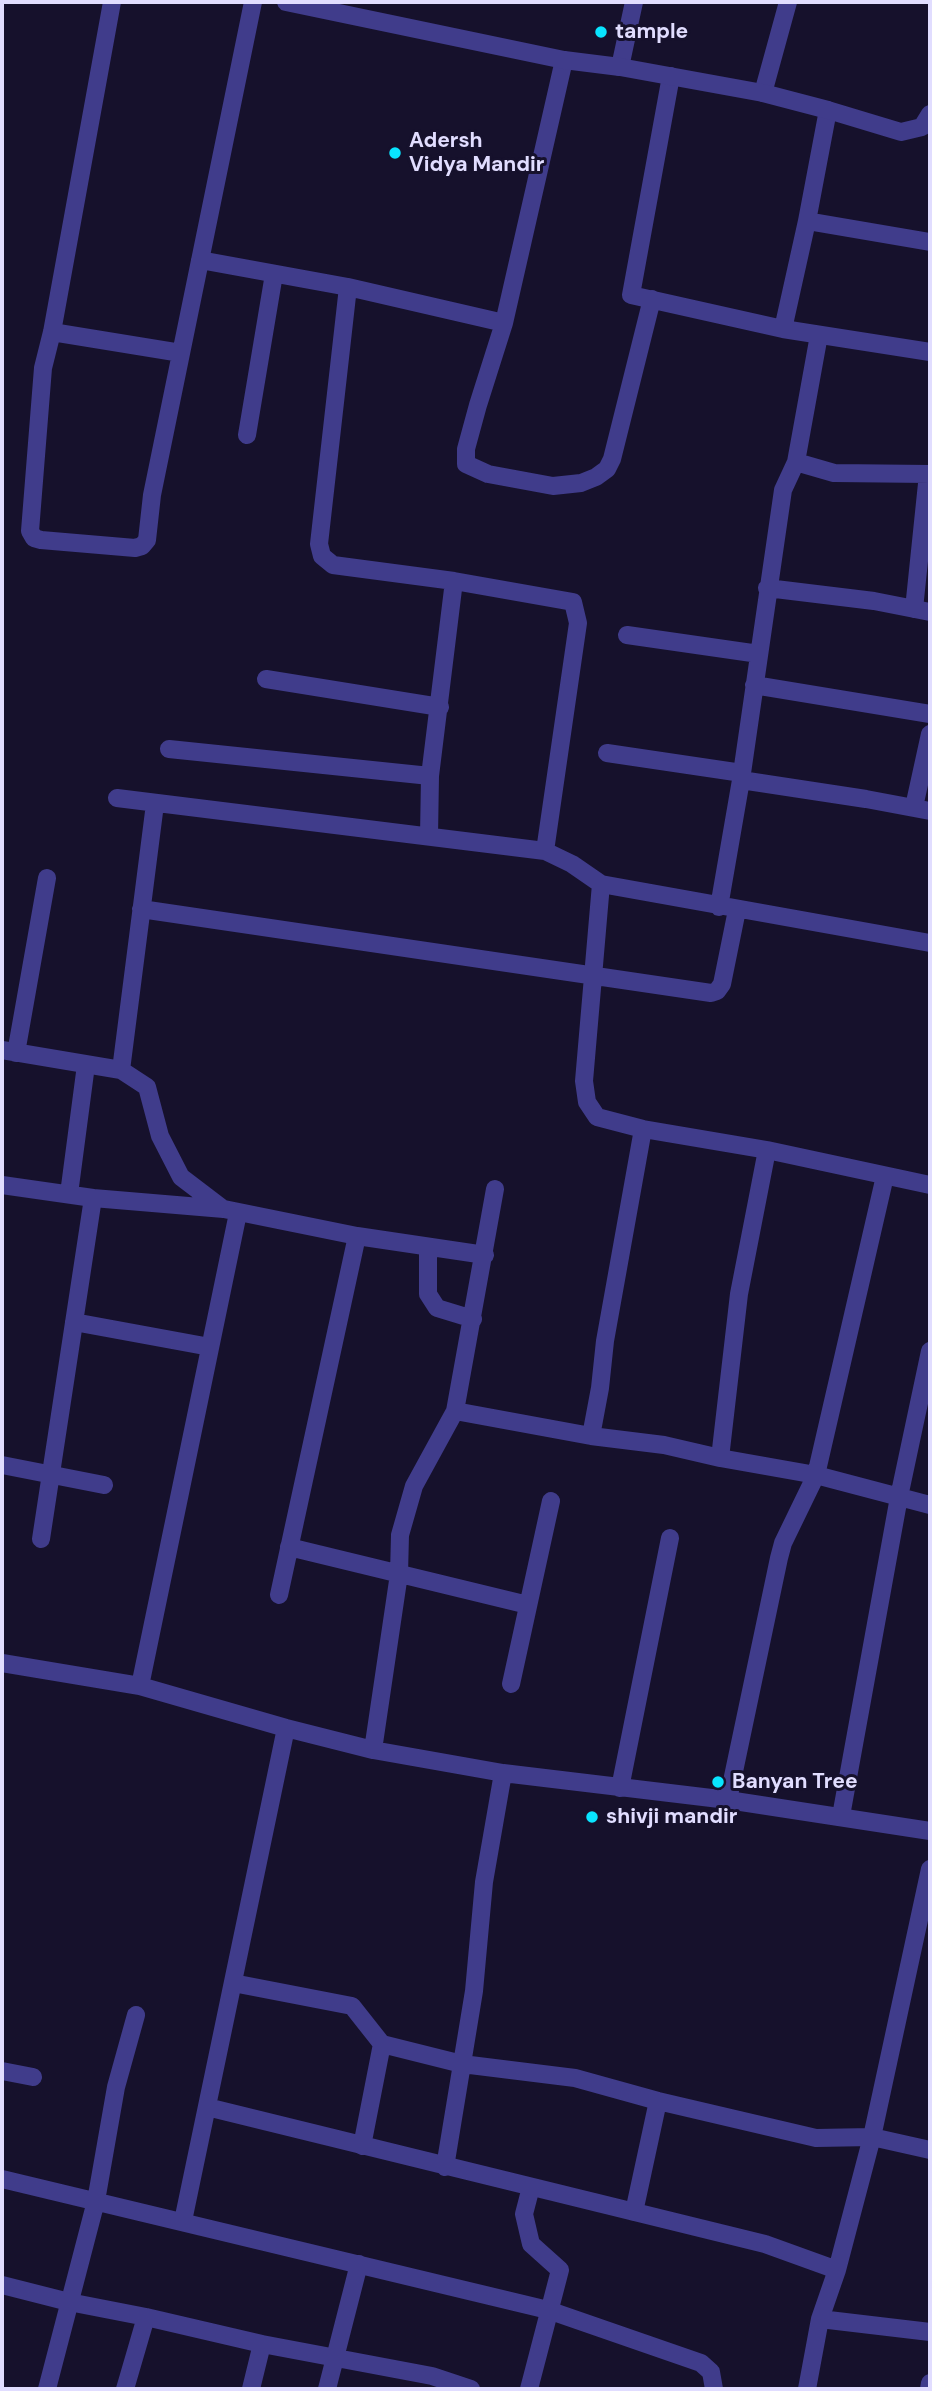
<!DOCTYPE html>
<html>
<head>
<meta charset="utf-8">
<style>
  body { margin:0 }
  #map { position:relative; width:932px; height:2391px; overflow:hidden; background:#16112c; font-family:"DM Sans",sans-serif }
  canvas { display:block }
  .frame { position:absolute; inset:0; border:4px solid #e1ddff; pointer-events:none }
</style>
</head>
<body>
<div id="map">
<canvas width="932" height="2391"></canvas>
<div class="frame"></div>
</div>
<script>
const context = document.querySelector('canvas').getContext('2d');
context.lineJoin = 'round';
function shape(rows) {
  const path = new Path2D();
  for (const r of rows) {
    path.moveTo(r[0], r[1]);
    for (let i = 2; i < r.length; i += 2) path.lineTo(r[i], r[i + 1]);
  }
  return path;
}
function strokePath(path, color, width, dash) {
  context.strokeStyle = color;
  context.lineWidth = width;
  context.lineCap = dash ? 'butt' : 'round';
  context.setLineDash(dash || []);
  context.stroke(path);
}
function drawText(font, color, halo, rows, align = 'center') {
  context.font = font + ' "DM Sans",sans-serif';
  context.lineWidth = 6;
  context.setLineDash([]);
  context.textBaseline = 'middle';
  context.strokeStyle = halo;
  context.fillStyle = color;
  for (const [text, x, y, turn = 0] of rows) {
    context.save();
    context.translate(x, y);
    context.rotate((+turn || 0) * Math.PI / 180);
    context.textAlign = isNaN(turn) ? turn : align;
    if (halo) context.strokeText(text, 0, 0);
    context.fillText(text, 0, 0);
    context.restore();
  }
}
strokePath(shape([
  [112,2,52,332,43,368,30,531,34,538,41,540,135,548,142,546,147,540,152,495,253,2],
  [564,60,504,323,478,405,466,449,466,464,488,474,553,486,581,483,596,477,607,469,612,459,652,299],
  [620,67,634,2],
  [671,76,631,295,783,329,930,352],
  [763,93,788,2],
  [807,221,930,242],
  [200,260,348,287,504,323],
  [348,287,319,544,322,556,333,565,454,581,573,602,578,623,545,851],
  [783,329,807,221,828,110],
  [52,332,181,353],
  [247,435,274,274],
  [796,462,834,473,930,474],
  [767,588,874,601,930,612],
  [914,609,928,474],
  [627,635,759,654],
  [266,679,440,707],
  [754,685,930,714],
  [169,749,430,776],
  [607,753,742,773],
  [741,780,866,799,930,811],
  [117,798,545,851,572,864,601,884,930,943],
  [914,807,930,734],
  [429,836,430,776,454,581],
  [601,884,584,1081,587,1102,597,1117,643,1129,767,1150,930,1185],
  [719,907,741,780,783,490,796,462,819,335],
  [141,909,711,993,717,991,722,984,737,910],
  [2,1050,121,1070,147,1087,160,1136,181,1177,223,1209],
  [16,1053,47,878],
  [121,1070,155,804],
  [2,1185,93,1198,224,1209,357,1236,485,1255],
  [69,1194,86,1065],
  [428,1247,428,1294,437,1308,473,1319],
  [74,1322,210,1347],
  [455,1411,591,1436,664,1445,720,1458,816,1475,930,1505],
  [591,1436,600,1388,605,1341,643,1129],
  [720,1458,739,1294,767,1150],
  [2,1465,104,1485],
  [41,1539,93,1198],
  [289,1547,528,1605],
  [279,1595,357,1236],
  [2,1663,140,1686,286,1728,373,1750,503,1773,728,1800,930,1831],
  [511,1684,551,1501],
  [140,1686,238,1213],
  [373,1750,399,1574,400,1535,414,1486,455,1411,495,1189],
  [620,1788,670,1538],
  [728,1800,779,1558,783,1543,816,1475,885,1176],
  [841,1816,899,1497,930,1351],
  [233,1983,352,2006,382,2044,462,2064,575,2078,658,2101,816,2138,872,2137,930,2150],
  [2,2071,33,2077],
  [207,2107,765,2244,837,2270],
  [362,2146,382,2044],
  [445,2167,474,1991,484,1882,503,1773],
  [2,2179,548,2310,701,2363,711,2372,714,2389],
  [634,2212,658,2101],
  [183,2221,286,1728],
  [2,2285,69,2302,146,2317,262,2344,432,2376,471,2389],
  [820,2319,930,2332],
  [47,2389,96,2201,116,2087,136,2015],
  [125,2389,146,2317],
  [251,2389,262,2344],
  [327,2389,359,2264],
  [529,2389,560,2270,531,2244,524,2214,531,2187],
  [807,2389,820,2319,837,2270,872,2137,930,1869],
  [929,2389,930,2383]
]), '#403c8b', 18);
strokePath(shape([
  [286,2,564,60,620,67,763,93,828,110,901,132,922,127,930,114]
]), '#403c8b', 18);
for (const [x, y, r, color] of [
  [601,32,7,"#09e4ff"],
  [395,153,7,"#09e4ff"],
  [718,1782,7,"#09e4ff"],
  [592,1817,7,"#09e4ff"]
]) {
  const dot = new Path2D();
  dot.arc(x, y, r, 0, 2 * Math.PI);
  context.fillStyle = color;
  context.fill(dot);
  strokePath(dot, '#16112c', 2.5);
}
drawText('bold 21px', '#e1ddff', '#16112c', [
  ["tample",615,32],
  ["Adersh",409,141],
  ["Vidya Mandir",409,165],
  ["Banyan Tree",732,1782],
  ["shivji mandir",606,1817]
], 'left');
</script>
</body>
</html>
